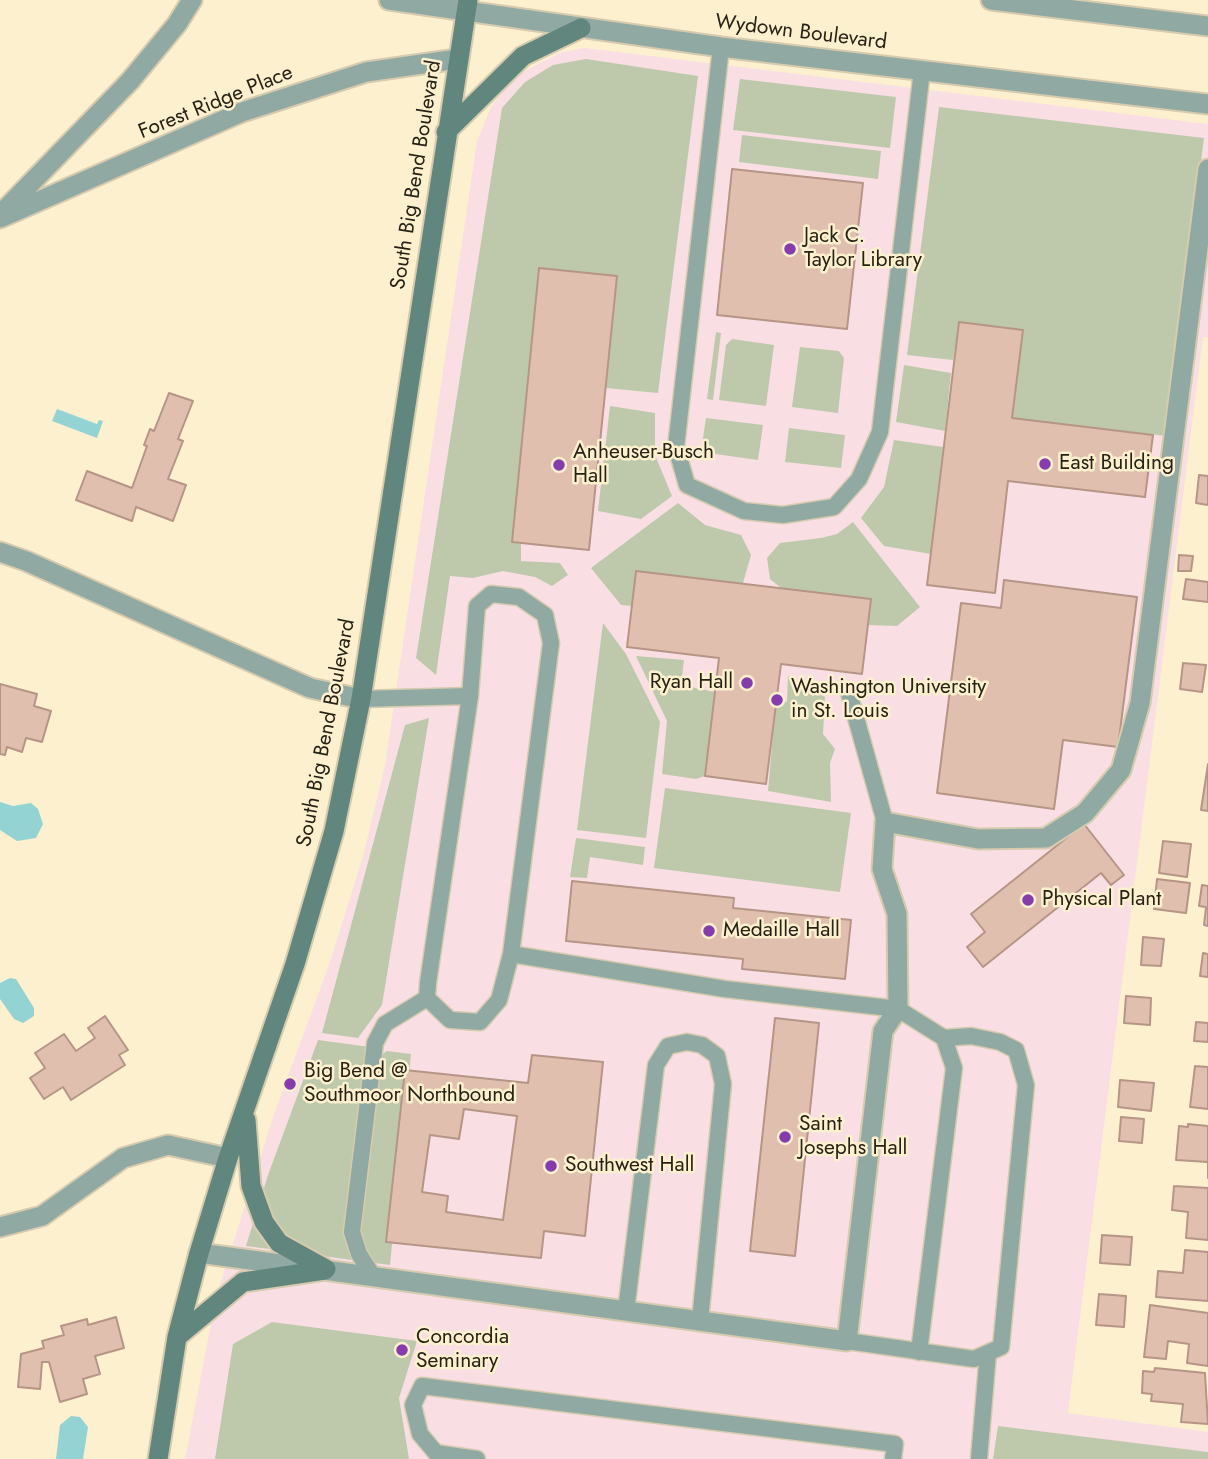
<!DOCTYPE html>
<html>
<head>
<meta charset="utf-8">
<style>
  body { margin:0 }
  canvas { display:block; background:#fcf0cf }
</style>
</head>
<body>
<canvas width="1208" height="1459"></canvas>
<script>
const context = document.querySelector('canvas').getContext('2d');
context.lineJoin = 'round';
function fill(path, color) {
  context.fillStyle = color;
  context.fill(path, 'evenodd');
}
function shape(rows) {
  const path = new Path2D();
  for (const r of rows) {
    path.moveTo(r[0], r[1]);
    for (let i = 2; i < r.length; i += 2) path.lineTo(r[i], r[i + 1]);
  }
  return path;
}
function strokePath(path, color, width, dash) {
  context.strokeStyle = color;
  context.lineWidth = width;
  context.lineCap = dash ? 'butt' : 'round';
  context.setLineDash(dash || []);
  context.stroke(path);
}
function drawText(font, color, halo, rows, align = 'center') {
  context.font = font + ' Jost,sans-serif';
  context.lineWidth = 5;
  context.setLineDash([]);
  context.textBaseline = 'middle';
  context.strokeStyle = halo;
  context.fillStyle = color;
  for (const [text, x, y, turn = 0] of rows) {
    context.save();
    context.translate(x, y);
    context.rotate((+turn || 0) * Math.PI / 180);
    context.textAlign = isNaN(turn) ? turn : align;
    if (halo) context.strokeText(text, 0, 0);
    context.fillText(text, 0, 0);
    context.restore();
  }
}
fill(shape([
  [585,48,1208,124,1208,337,1203,337,1068,1413,1208,1432,1208,1459,185,1459,216,1297,272,1120,330,962,363,856,385,765,477,141,492,105,517,75,562,52]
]), '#f9dfe4');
fill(shape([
  [586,59,698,76,658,393,606,388,512,542,521,543,521,561,560,563,568,575,552,586,535,577,503,571,473,578,450,576,436,675,416,658,502,108,525,82,553,65],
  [740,79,896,97,890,148,733,130],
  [939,107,1204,138,1166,436,1012,418,1022,330,959,322,953,360,907,355],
  [742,135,881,151,878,179,739,162],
  [716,332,721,333,713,400,707,399],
  [732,339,774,345,766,406,719,400,726,345],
  [800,347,839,351,844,358,838,413,792,407],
  [904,365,951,373,945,431,896,422],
  [610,406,655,413,655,455,672,496,641,519,598,511],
  [706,418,763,425,758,460,701,452],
  [789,428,845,435,841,468,785,462],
  [894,440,943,447,931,554,884,546,861,518,884,487],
  [678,503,705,525,741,535,751,555,743,583,637,571,632,606,621,605,591,568],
  [853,522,920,607,897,626,868,625,871,599,781,588,770,579,767,558,780,543,821,538,837,534],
  [603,623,626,654,660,722,646,838,577,830],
  [636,656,684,660,681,685,715,692,705,776,696,779,662,774,667,721],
  [788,676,825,697,823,734,835,749,830,763,831,802,768,791,776,699,787,702],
  [429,718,382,1005,358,1038,322,1033,405,725],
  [665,788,851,813,840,892,654,868],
  [576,838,645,847,643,865,590,857,587,878,570,877],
  [318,1040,370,1047,381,1055,387,1051,411,1054,390,1265,246,1246,268,1175],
  [272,1322,417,1341,399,1398,409,1459,215,1459,233,1344],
  [998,1426,1208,1452,1208,1459,993,1459]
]), '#bec9ac');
fill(shape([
  [57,409,97,424,99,420,103,421,97,438,52,421],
  [0,802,13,806,31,803,38,809,43,824,36,838,17,841,0,830],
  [10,978,16,979,34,1008,34,1016,23,1023,14,1019,0,999,0,983],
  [71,1416,80,1417,88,1427,83,1459,56,1459,60,1425]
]), '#93d3d3');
const building = shape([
  [732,169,863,183,847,329,717,315,732,169],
  [539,268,617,276,589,550,512,542,539,268],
  [959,322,1023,330,1012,418,1153,435,1145,497,1008,481,995,593,927,585,959,322],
  [169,393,193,401,178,439,183,441,168,479,186,485,173,521,136,507,132,521,76,500,87,471,132,488,147,446,144,445,150,429,154,431,169,393],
  [1199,475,1208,476,1208,505,1196,503,1199,475],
  [1179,555,1193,556,1191,571,1178,571,1179,555],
  [636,571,871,599,862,674,781,664,766,784,705,776,719,658,627,647,636,571],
  [1186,579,1208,582,1208,602,1183,599,1186,579],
  [1004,580,1137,597,1118,747,1063,740,1054,809,937,793,961,603,1001,608,1004,580],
  [1183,663,1206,665,1202,692,1180,689,1183,663],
  [0,684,37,694,34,706,51,711,42,742,26,738,22,752,7,747,5,755,0,754,0,684],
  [1208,764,1208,811,1201,810,1208,764],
  [1084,824,1124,875,1111,885,1101,873,983,967,967,947,985,932,971,914,1084,824],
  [1163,841,1191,844,1187,877,1159,873,1163,841],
  [1157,879,1190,883,1186,913,1154,909,1157,879],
  [572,881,734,898,733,908,851,920,845,979,742,969,743,959,566,941,572,881],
  [1202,885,1208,886,1208,926,1204,925,1206,907,1199,906,1202,885],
  [1143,937,1164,939,1161,966,1141,965,1143,937],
  [1203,953,1208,954,1208,977,1200,976,1203,953],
  [1126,996,1151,998,1150,1025,1124,1023,1126,996],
  [105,1016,128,1050,119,1055,125,1065,71,1100,63,1087,44,1099,30,1078,45,1068,35,1053,64,1034,76,1051,95,1038,88,1028,105,1016],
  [775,1018,819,1023,795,1256,750,1251,775,1018],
  [1196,1022,1208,1023,1208,1042,1194,1041,1196,1022],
  [532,1055,603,1062,585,1236,544,1231,541,1258,386,1242,405,1070,528,1083,532,1055],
  [464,1109,517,1116,503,1220,446,1212,448,1196,422,1192,430,1135,459,1139,464,1109],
  [1195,1066,1208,1067,1208,1109,1190,1107,1195,1066],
  [1120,1080,1154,1083,1151,1111,1118,1107,1120,1080],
  [1121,1117,1144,1119,1142,1143,1119,1141,1121,1117],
  [1188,1124,1208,1126,1208,1178,1208,1162,1176,1160,1179,1126,1188,1127,1188,1124],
  [1174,1186,1208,1188,1208,1240,1186,1238,1188,1212,1172,1210,1174,1186],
  [1102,1235,1132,1237,1130,1265,1100,1263,1102,1235],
  [1185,1250,1208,1252,1208,1301,1156,1297,1158,1271,1183,1273,1185,1250],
  [1099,1294,1126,1296,1124,1327,1096,1325,1099,1294],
  [1150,1305,1208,1313,1208,1366,1187,1363,1189,1344,1168,1341,1166,1359,1144,1357,1150,1305],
  [116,1317,124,1348,95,1356,100,1374,83,1379,87,1394,60,1402,49,1362,42,1362,40,1389,18,1387,21,1354,44,1348,42,1341,64,1335,61,1326,87,1319,88,1325,116,1317],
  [1155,1368,1205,1373,1208,1424,1181,1422,1183,1404,1151,1401,1152,1394,1142,1393,1143,1371,1154,1372,1155,1368]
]);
fill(building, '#e1bfaf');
strokePath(building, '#b69586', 2);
const service = shape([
  [721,47,676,447,687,485,744,511,783,515,834,507,859,479,880,432,922,70],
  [491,594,519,597,545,615,551,643,511,954,499,1000,480,1022,450,1020,427,998,428,983,470,696,477,606,491,594],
  [849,693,885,822],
  [361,699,470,696],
  [511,954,725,989,898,1009,944,1038,954,1068,919,1352],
  [373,1276,359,1254,352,1232,375,1043,385,1024,427,998],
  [626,1311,656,1065,668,1046,687,1042,702,1045,717,1056,723,1084,700,1321],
  [847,1341,974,1359,1001,1347,1026,1085,1016,1050,1000,1042,971,1036,944,1038],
  [477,1459,436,1453,420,1434,413,1405,422,1386,895,1444,893,1459],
  [979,1459,988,1353]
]);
const minor = shape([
  [0,215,130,81,177,24,192,0],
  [0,218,242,112,366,72,457,59],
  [0,552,26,561,310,688,361,699],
  [0,1227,42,1216,123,1158,168,1145,228,1158],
  [199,1253,847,1341,883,1031,898,1009,897,914,882,869,885,822,978,839,1046,838,1085,813,1121,770,1140,703,1208,169]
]);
const tertiary = shape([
  [389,0,721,47,1208,104],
  [991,0,1208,26]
]);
const secondary = shape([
  [446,132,523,56,581,28],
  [246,1120,251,1186,264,1222,279,1243,326,1269],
  [177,1337,243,1282,325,1270],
  [158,1459,177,1337,199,1253,228,1158,295,964,334,831,361,699,468,0]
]);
strokePath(service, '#d6cbae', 19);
strokePath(minor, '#d6cbae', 23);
strokePath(tertiary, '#d6cbae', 23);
strokePath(secondary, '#d6cbae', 23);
strokePath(service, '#90a9a2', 16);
strokePath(minor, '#90a9a2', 19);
strokePath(tertiary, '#90a9a2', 19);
strokePath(secondary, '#60867d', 19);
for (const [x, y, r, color] of [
  [790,249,7,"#863cad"],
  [1045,464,7,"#863cad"],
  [559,465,7,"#863cad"],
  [747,683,7,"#863cad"],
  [777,700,7,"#863cad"],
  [1028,900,7,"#863cad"],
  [709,931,7,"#863cad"],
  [290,1084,7,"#863cad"],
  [785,1137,7,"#863cad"],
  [551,1166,7,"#863cad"],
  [402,1350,7,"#863cad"]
]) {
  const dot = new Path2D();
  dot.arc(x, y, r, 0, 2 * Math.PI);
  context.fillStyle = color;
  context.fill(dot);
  strokePath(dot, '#fcf0cf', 2.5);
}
drawText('21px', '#272216', '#fcf0cf', [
  ["Wydown Boulevard",801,33,7],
  ["Forest Ridge Place",216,103,-22],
  ["South Big Bend Boulevard",417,175,-81],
  ["South Big Bend Boulevard",327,733,-79]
]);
drawText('21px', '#272216', '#fcf0cf', [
  ["Jack C.",804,237],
  ["Taylor Library",804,261],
  ["Anheuser-Busch",573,453],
  ["Hall",573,477],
  ["East Building",1059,464],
  ["Ryan Hall",733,683,"right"],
  ["Washington University",791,688],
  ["in St. Louis",791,712],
  ["Physical Plant",1042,900],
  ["Medaille Hall",723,931],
  ["Big Bend @",304,1072],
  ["Southmoor Northbound",304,1096],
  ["Saint",799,1125],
  ["Josephs Hall",799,1149],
  ["Southwest Hall",565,1166],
  ["Concordia",416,1338],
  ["Seminary",416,1362]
], 'left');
</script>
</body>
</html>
